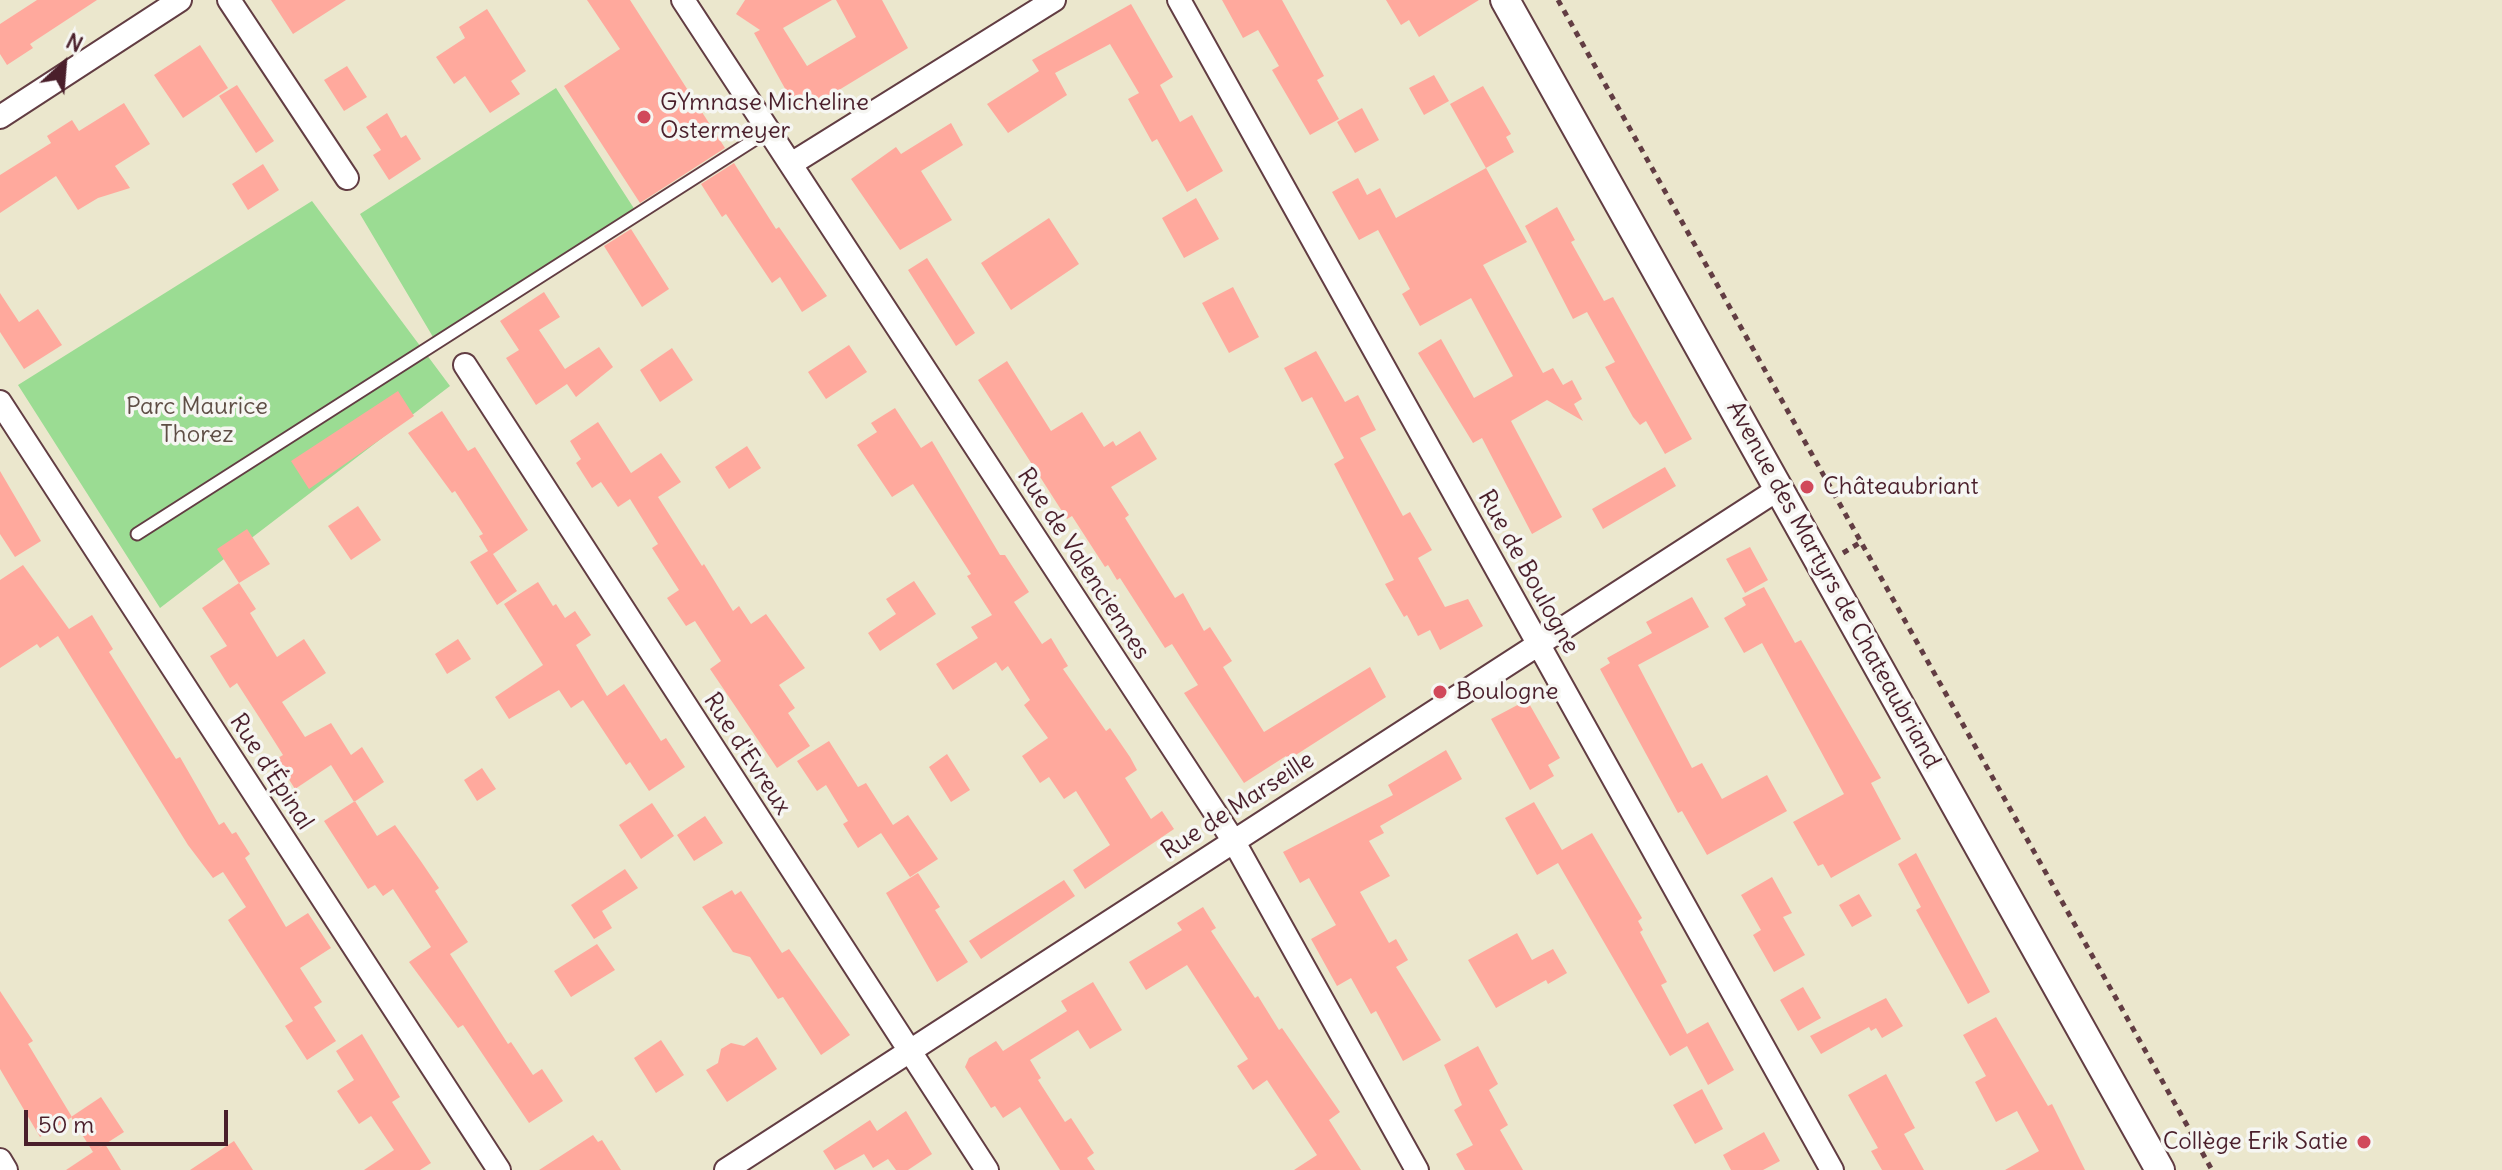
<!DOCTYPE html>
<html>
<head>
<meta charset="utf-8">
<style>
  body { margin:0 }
  #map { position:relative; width:2502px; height:1170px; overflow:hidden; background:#ebe7cd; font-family:Delius,sans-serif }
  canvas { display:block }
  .north { position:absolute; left:24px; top:24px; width:80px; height:80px; -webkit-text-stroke:6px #f6f6f2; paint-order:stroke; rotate:26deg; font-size:22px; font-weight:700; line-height:32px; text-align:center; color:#4a1f2b }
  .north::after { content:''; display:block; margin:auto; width:28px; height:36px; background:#4a1f2b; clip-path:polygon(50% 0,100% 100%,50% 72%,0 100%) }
  .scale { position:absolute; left:24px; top:1110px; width:204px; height:36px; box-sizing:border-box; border:4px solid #4a1f2b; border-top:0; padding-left:10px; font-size:24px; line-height:28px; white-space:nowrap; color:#4a1f2b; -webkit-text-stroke:6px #f6f6f2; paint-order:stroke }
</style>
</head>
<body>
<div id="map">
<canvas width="2502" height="1170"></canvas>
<div class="north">N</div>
<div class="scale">50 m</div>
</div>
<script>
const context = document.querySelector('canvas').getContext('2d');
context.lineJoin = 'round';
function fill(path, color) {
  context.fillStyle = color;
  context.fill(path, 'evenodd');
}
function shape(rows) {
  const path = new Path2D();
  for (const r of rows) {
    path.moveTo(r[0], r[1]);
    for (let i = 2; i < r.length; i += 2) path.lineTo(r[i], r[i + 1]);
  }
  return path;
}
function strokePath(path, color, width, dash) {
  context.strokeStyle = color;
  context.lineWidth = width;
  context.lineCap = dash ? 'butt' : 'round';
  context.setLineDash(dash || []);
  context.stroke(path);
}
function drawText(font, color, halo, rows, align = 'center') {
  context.font = font + ' Delius,sans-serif';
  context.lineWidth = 7;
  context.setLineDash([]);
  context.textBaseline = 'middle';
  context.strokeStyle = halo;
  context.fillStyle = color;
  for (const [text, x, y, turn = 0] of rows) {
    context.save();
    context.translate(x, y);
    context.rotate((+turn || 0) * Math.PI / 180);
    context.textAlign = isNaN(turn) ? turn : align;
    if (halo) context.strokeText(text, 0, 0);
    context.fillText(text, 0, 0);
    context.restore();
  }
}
fill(shape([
  [556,88,635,210,433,337,360,214],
  [312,201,450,386,160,608,18,385]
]), '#9bdc93');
fill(shape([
  [37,0,97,0,30,44,33,48,7,65,0,54,0,24],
  [271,0,346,0,293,34],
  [587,0,630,0,725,148,640,203,564,86,620,49],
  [745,0,832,0,783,28,807,66,856,37,836,0,882,0,908,48,834,93,797,110,754,33,760,30,736,14],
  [1222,0,1282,0,1324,76,1317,80,1339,119,1310,135,1272,70,1279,66,1258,30,1243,38],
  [1386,0,1479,0,1419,37,1409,20,1401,25],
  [1131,4,1173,77,1160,85,1180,122,1192,115,1223,171,1187,192,1157,139,1152,142,1128,99,1139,93,1110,44,1055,73,1067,95,1008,133,987,104,1039,71,1032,60],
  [487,9,526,71,511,81,520,94,490,113,465,76,454,84,436,57,465,38,459,27],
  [200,45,228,88,183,118,154,75],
  [347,66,367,97,344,111,324,80],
  [1434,75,1449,101,1424,115,1409,88],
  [237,85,274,141,256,153,219,96],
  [1483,86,1511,134,1506,137,1514,152,1486,168,1450,104],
  [124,103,150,144,115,166,130,188,98,198,78,210,56,176,0,213,0,175,51,143,47,136,72,120,79,131],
  [1362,108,1379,140,1355,153,1337,122],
  [387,113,401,138,406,135,421,159,389,180,373,155,381,150,366,127],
  [951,123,963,145,921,171,952,220,900,250,851,179,896,147,901,154],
  [734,163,776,229,779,227,827,296,802,312,780,277,772,283,726,214,722,217,701,184],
  [263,164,279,190,248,210,232,184],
  [1486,168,1527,242,1483,265,1543,373,1553,368,1563,385,1572,380,1582,399,1574,404,1583,421,1547,400,1511,421,1562,517,1532,534,1482,438,1473,443,1418,353,1441,339,1474,398,1513,376,1471,298,1420,326,1402,294,1410,289,1378,230,1359,240,1332,192,1358,178,1367,195,1380,188,1396,218],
  [1196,198,1219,239,1184,258,1162,218],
  [1557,207,1575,240,1571,242,1604,301,1613,297,1692,439,1665,454,1646,421,1640,425,1633,417,1605,367,1615,362,1587,312,1573,319,1525,226],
  [1049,218,1079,264,1011,310,981,263],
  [631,229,669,289,642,307,604,246],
  [927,258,975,333,956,346,908,270],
  [1233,287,1259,337,1229,353,1202,303],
  [544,292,560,317,539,330,565,369,599,347,613,367,576,397,567,384,536,405,506,358,519,350,500,321],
  [0,293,19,322,38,309,62,345,24,369,0,332],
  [849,345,867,372,826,399,808,372],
  [672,348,693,380,660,402,640,370],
  [1316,351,1345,402,1358,395,1376,430,1360,438,1403,516,1410,512,1432,550,1418,558,1445,607,1468,599,1483,626,1440,650,1430,630,1418,636,1407,615,1404,617,1385,584,1394,580,1334,464,1344,458,1312,397,1302,402,1284,368],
  [1007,361,1051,431,1082,412,1104,447,1113,441,1116,446,1140,431,1157,459,1111,487,1129,515,1125,518,1175,598,1183,593,1204,631,1210,627,1232,661,1223,667,1264,732,1370,667,1386,697,1288,760,1286,756,1244,783,1184,693,1198,685,1172,644,1165,648,1120,578,1117,580,1108,565,1105,567,1072,516,1067,519,978,380],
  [398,391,414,416,309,489,291,461],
  [895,408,921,448,932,441,1000,555,1005,555,1029,592,1014,602,1042,644,1051,638,1068,666,1063,669,1106,731,1110,728,1130,757,1137,770,1125,778,1151,819,1162,811,1174,829,1085,889,1073,870,1110,845,1076,791,1064,799,1049,777,1040,783,1022,756,1048,738,1024,705,1030,700,1008,666,1002,671,996,662,953,690,936,664,978,638,971,627,992,615,967,576,971,574,913,484,892,497,857,445,877,432,871,423],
  [442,411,468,451,475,447,528,530,493,554,517,591,497,605,470,562,488,551,479,536,483,534,455,491,452,493,408,433],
  [598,422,631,473,661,453,681,482,658,497,702,566,704,564,733,611,739,606,751,624,766,614,805,668,779,685,795,708,788,713,810,746,777,768,710,669,721,661,695,621,686,626,667,598,679,590,652,548,658,544,630,499,618,507,601,482,592,488,576,463,581,459,570,441],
  [747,446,761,468,729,489,715,467],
  [1665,467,1676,486,1603,529,1592,509],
  [0,471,41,541,15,557,0,534],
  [358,506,381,540,351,560,328,526],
  [247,529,270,564,239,583,217,549],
  [1750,547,1768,580,1745,593,1726,559],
  [23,565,69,629,92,615,113,649,109,652,176,759,180,757,219,825,224,822,232,834,236,832,250,854,245,858,286,927,308,913,331,948,300,968,322,1002,314,1007,336,1041,307,1060,285,1026,293,1021,228,920,246,907,223,872,213,878,188,845,58,636,40,648,37,644,0,668,0,580],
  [914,581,936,614,880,651,868,633,896,614,886,599],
  [538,582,553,606,556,604,565,618,575,611,591,635,576,645,607,696,624,684,661,741,666,738,685,767,649,791,630,762,626,765,583,700,571,708,559,690,509,719,495,697,543,665,504,604],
  [239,583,256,609,250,613,277,657,304,639,326,673,282,702,305,737,331,723,351,755,362,747,384,782,354,802,331,765,295,789,276,759,283,755,259,717,237,683,230,688,210,656,227,646,202,608],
  [1764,587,1795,643,1801,640,1881,778,1871,783,1901,839,1831,878,1823,864,1818,866,1793,822,1844,794,1762,643,1744,653,1724,618,1746,605,1742,598],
  [1692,597,1709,627,1638,665,1692,768,1702,763,1722,799,1767,775,1787,811,1707,855,1682,811,1678,813,1600,669,1610,663,1607,658,1652,633,1646,622],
  [458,639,471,659,447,674,435,654],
  [1527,700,1560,758,1548,765,1554,776,1530,790,1491,719],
  [829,741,858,787,866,783,893,825,908,815,938,859,910,877,881,833,858,848,843,824,848,821,826,785,817,791,797,761],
  [1446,750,1462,779,1380,826,1384,833,1369,841,1390,876,1360,892,1389,943,1396,939,1408,960,1396,967,1441,1040,1403,1061,1376,1011,1371,1014,1351,978,1337,986,1311,939,1336,925,1309,878,1300,883,1283,852,1393,795,1388,785],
  [947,754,970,790,951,802,929,767],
  [482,768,496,789,477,801,464,780],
  [355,801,377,836,395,825,420,860,439,888,435,891,468,942,450,954,508,1044,511,1042,533,1075,542,1069,563,1101,529,1123,463,1025,458,1028,409,962,431,947,393,889,383,896,375,885,368,889,324,821],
  [1534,802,1562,850,1592,833,1642,918,1638,921,1643,930,1640,932,1667,982,1661,985,1687,1034,1708,1022,1734,1070,1708,1085,1687,1046,1670,1056,1558,863,1537,875,1505,818],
  [652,803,674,836,641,859,619,825],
  [705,816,723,843,694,861,677,835],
  [1916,853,1990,992,1968,1004,1916,910,1921,907,1898,864],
  [625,869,638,888,602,911,612,928,594,939,571,905],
  [918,873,940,907,935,910,968,962,937,982,886,893],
  [1772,877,1792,913,1783,917,1805,955,1774,972,1753,935,1761,930,1741,895],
  [1064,880,1075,896,981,959,969,941],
  [732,890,735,895,741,891,782,953,789,949,850,1035,821,1055,783,997,778,999,750,957,733,952,702,907],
  [1859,894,1872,916,1852,927,1839,905],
  [1203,907,1216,928,1211,931,1255,998,1258,996,1279,1030,1282,1028,1340,1112,1329,1120,1361,1170,1294,1170,1317,1155,1267,1080,1253,1090,1237,1066,1248,1059,1187,965,1146,990,1129,962,1182,930,1177,923],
  [1517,933,1532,960,1553,949,1567,973,1548,984,1546,980,1496,1008,1468,960],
  [597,944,615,970,571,997,554,971],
  [1093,982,1122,1030,1090,1049,1078,1030,1030,1060,1041,1078,1038,1080,1065,1122,1071,1118,1094,1153,1087,1158,1095,1170,1060,1170,1020,1107,1003,1118,995,1106,991,1108,965,1067,969,1058,996,1041,1003,1051,1067,1011,1061,1001],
  [1803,987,1821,1018,1798,1031,1780,1000],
  [0,991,33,1041,28,1044,72,1117,40,1137,0,1069],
  [1886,998,1903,1026,1882,1038,1876,1028,1871,1031,1869,1027,1821,1054,1810,1036],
  [1996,1017,2048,1106,2052,1104,2085,1170,2005,1170,2039,1151,2017,1111,1996,1122,1975,1082,1986,1076,1963,1035],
  [362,1034,400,1097,392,1102,431,1163,420,1170,364,1170,394,1150,371,1116,359,1124,337,1091,354,1080,336,1051],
  [757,1037,777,1069,727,1102,706,1070,718,1063,721,1049,731,1043,744,1046],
  [661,1040,684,1075,656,1093,634,1058],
  [1478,1046,1498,1084,1489,1090,1508,1125,1500,1130,1523,1170,1465,1170,1456,1154,1473,1145,1454,1110,1462,1105,1444,1065],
  [1886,1074,1915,1128,1904,1134,1924,1170,1882,1170,1871,1151,1878,1148,1848,1095],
  [1702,1089,1723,1129,1695,1144,1673,1105],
  [101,1097,124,1132,93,1152,71,1117],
  [906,1111,932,1154,908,1170,896,1170,888,1159,873,1168,864,1154,835,1170,823,1151,870,1120,877,1131],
  [1764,1132,1780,1161,1763,1170,1731,1170,1723,1155],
  [593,1135,598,1142,602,1140,621,1170,539,1170],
  [234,1141,253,1170,190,1170],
  [105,1144,121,1170,66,1170]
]), '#ffa99d');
const service = shape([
  [137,534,768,131]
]);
const minor = shape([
  [229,0,347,178],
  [683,0,1233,840,1417,1170],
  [1179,0,1832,1170],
  [0,117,180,0],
  [791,164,1054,0],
  [465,365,987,1170],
  [0,402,499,1170],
  [0,1160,6,1170],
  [726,1170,1780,488]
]);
const tertiary = shape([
  [1505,0,2160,1170]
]);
strokePath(service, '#623d43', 15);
strokePath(minor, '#623d43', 26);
strokePath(tertiary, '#623d43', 32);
strokePath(shape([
  [1558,0,2212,1170],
  [1843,553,1861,542]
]), '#623d43', 5, [6, 6]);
strokePath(service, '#fff', 11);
strokePath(minor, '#fff', 22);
strokePath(tertiary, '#fff', 28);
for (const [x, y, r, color] of [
  [644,117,8,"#d1495b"],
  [1807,487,8,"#d1495b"],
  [1440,692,8,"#d1495b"],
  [2364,1142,8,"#d1495b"]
]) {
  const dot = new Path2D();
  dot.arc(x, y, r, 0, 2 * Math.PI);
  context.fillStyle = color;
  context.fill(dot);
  strokePath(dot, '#f6f6f2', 3);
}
drawText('24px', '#4a1f2b', '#f6f6f2', [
  ["GYmnase Micheline",660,103],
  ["Ostermeyer",660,131],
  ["Châteaubriant",1823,487],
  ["Boulogne",1456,692],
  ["Collège Erik Satie",2348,1142,"right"]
], 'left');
drawText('24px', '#5e4e45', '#f6f6f2', [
  ["Parc Maurice",197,407],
  ["Thorez",197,435]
]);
drawText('24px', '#4a1f2b', '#f6f6f2', [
  ["Rue de Valenciennes",1083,564,57],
  ["Rue de Boulogne",1528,572,61],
  ["Avenue des Martyrs de Chateaubriand",1833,585,61],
  ["Rue d'Evreux",747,754,57],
  ["Rue d'Épinal",271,772,57],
  ["Rue de Marseille",1238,806,-33]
]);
</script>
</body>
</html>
